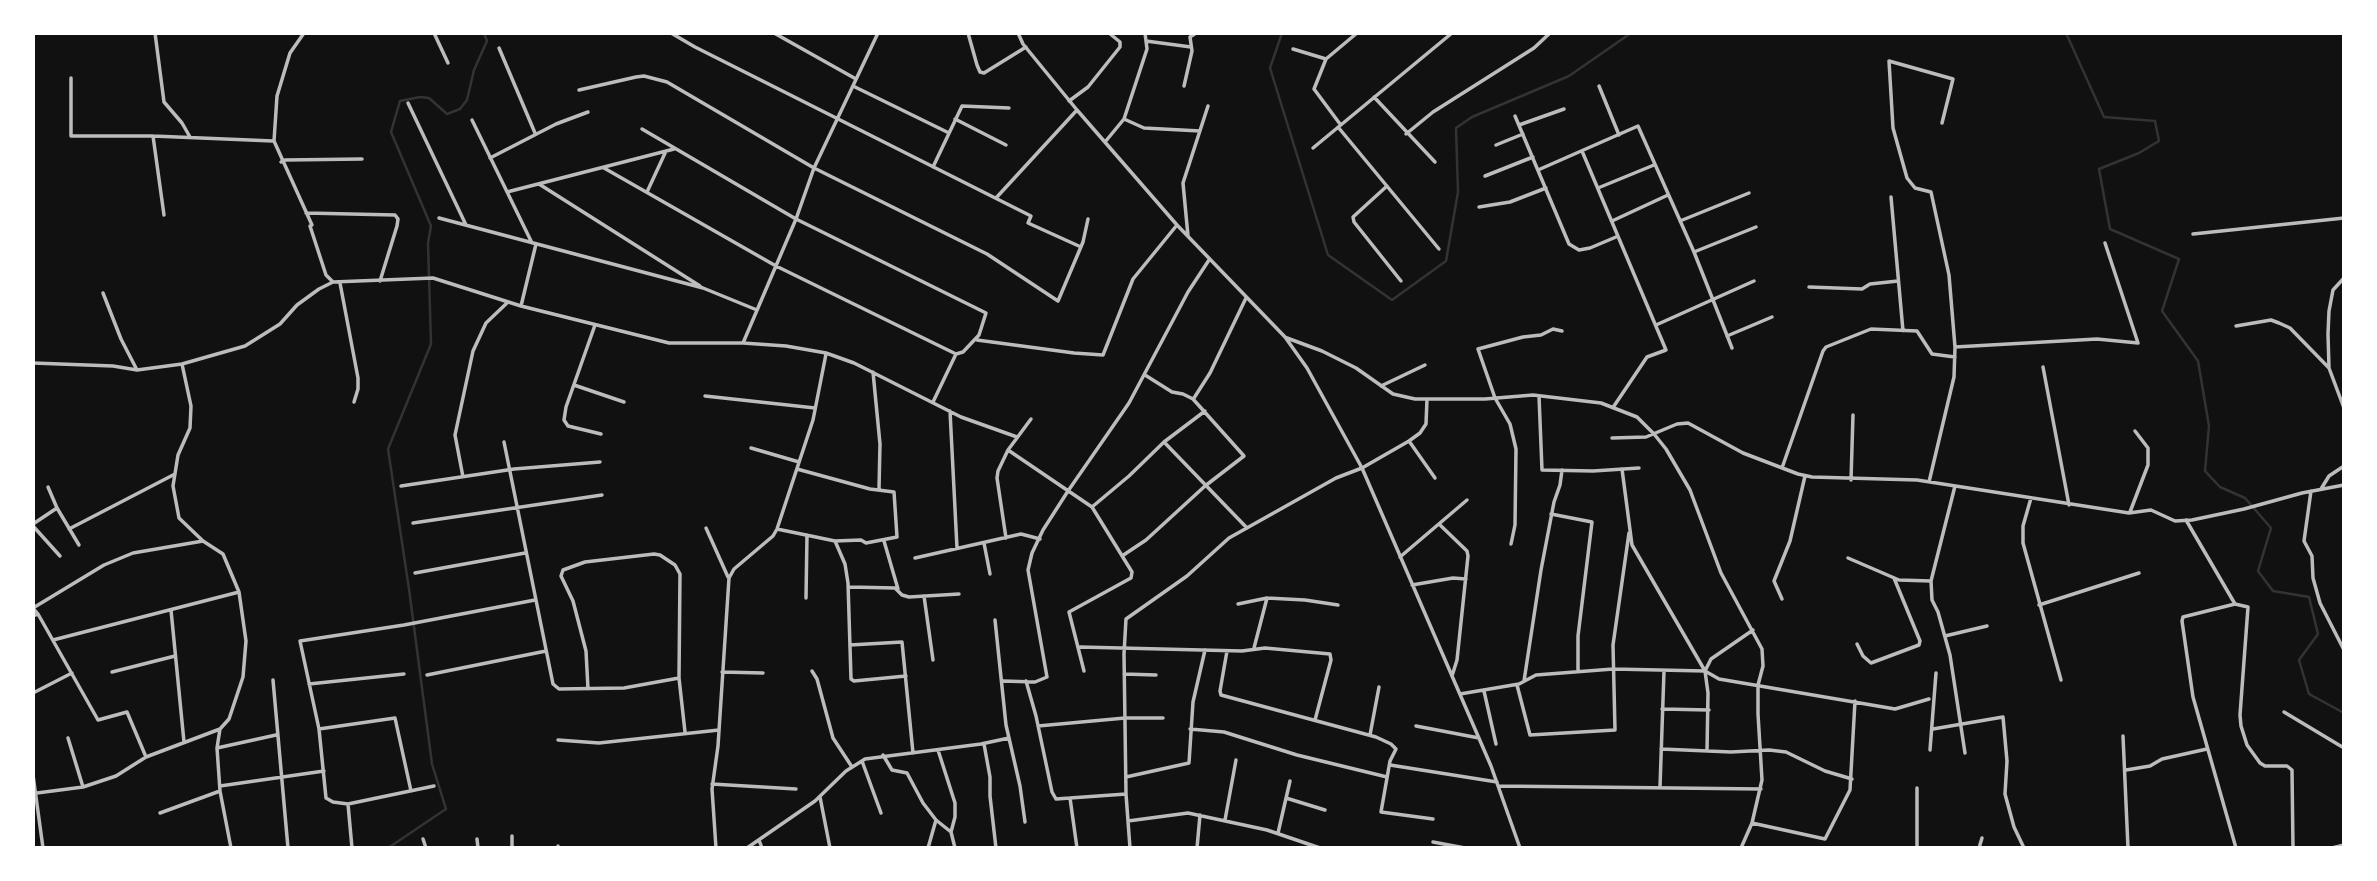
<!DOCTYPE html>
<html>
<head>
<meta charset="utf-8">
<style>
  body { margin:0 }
  #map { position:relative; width:2377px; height:881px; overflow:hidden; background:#111; font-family:"Varela Round",sans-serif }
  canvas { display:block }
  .frame { position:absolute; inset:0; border:35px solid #fff; pointer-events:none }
</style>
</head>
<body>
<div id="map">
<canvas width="2377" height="881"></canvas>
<div class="frame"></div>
</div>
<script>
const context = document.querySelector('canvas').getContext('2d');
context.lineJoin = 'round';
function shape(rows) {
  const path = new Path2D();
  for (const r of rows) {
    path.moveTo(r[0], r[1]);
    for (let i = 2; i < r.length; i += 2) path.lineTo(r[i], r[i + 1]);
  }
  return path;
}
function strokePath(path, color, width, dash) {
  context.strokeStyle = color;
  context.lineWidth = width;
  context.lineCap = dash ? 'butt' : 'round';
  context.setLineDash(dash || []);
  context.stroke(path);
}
strokePath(shape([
  [1282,33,1270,68,1328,255,1392,300,1446,261,1458,192,1456,128,1472,117,1569,76,1631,33],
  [2066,33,2104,117,2155,121,2159,141,2139,153,2099,169,2110,229,2179,259,2162,311,2198,361,2209,426,2205,471,2220,487,2245,498,2271,528,2258,571,2273,591,2309,597,2318,634,2299,660,2309,694,2344,713],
  [388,848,446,809,432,764,409,589,388,449,431,344,428,243,431,226,391,132,400,101,420,97,429,98,447,114,460,109,467,100,474,70,487,41,484,33]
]), '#333', 2.5);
strokePath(shape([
  [155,33,164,102,182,123,190,137],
  [304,33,290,53,277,96,274,141,312,225,310,226,326,275,333,282,433,278,521,306,669,343,743,343,786,346,826,353,854,363,961,417,1017,437],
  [434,33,448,63],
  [671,33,695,47,1031,216,1028,223,1081,247],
  [774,33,856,79],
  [968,33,977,65,980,72,984,73,1026,47],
  [1018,33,1023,44,1077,110,1177,225,1285,337,1307,368,1362,468,1491,766,1520,848],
  [1146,41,1191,47],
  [499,48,535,133],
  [1293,49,1326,59],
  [71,78,71,136,153,136,273,141],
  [853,86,949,133],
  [1184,86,1192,51,1190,37,1196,33],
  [1599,86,1619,135],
  [579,90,636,77,644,76,667,82,814,168,987,254,1058,301,1083,242,1088,219],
  [1374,97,1435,162],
  [1069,101,1088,87,1120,47,1120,42,1109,33],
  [408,103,466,225],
  [1515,116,1569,244,1579,250,1590,248,1616,237],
  [955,119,1006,145],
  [1124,119,1144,128,1200,131],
  [472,120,532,243],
  [1340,124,1314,89,1326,59,1357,33],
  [1519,125,1564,109],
  [1338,127,1439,249],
  [642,129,796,219,986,313,979,335,963,352,956,354,933,402],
  [1406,134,1433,112,1534,48,1550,33],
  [153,136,164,215],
  [1105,142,1124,119,1147,49,1145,33],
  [1496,145,1523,134],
  [1313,148,1452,33],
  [1582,151,1666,350,1647,357,1614,406],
  [490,158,556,124,588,112],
  [281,162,285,160,362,159],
  [933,167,962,106,1009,108],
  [604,168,776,266,956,354],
  [1538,170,1638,126,1694,252,1732,348],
  [1485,176,1533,157],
  [539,184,700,286],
  [1387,186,1353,217,1354,222,1401,281],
  [1598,188,1654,165],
  [507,192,674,149],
  [647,192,666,151],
  [1891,197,1903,331],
  [996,198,1077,110],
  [1479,207,1510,202,1546,188],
  [306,213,395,215,398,219,397,226,380,281],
  [439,218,703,288,757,310],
  [1612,221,1668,195],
  [1680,221,1749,193],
  [2193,234,2344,218],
  [1188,236,1183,183,1208,106],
  [1694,252,1756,227],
  [2344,278,2333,290,2329,311,2328,334,2329,368,2344,408],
  [340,283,358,378,358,389,354,402],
  [1809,287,1862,289,1870,284,1898,281],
  [103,293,121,339,137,370],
  [521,306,536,244],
  [595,325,566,407,564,420,568,426,601,434],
  [1656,325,1754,281],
  [2236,326,2271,320,2279,323,2290,328,2329,368],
  [1727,336,1772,317],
  [1287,338,1322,351,1356,368,1393,394,1415,399,1485,399,1533,395,1601,403,1637,417,1654,434,1666,449,1690,490,1721,573,1762,649,1763,666,1758,685,1758,714,1762,780,1752,823,1741,848],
  [977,340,1074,353,1103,355,1133,279,1177,225],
  [743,343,796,219,814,168,878,33],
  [1955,347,2097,339,2138,343,2105,243],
  [33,363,113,366,137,370,182,364,245,346,280,324,297,305,319,289,333,282],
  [182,364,191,406,190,428,178,455,173,486,179,518,203,541,223,554,239,592,246,641,243,677,229,719,220,729,217,748,220,791,231,848],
  [2043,367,2069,505],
  [873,372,880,444,879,489],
  [574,385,624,402],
  [1381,386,1425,365],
  [705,396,815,408],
  [1539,396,1542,470,1593,471,1639,468],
  [1194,398,1210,373,1246,298],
  [950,411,957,548],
  [1612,438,1646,437,1677,424,1688,423,1743,453,1798,474,1812,477,1917,480,2129,513,2151,510,2175,521,2192,520,2244,509,2302,493,2344,485],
  [1409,441,1435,478],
  [504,442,553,684,559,689,624,688,679,678],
  [1164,442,1247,528],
  [751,448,799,462],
  [1008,450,1092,507,1132,572,1131,578,1069,612,1084,671],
  [1782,468,1823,351,1826,347,1871,329,1917,331,1932,354,1955,357],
  [1622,469,1632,545,1705,671,1708,693,1707,751],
  [463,477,455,435,473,351,486,323,508,302],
  [1851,480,1853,415],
  [1929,482,1954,377,1955,347,1949,275,1931,192,1915,188,1907,178,1893,128,1889,61,1953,79,1942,123],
  [401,486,514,469,600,462],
  [1955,486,1931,581,1932,600,1938,612,1950,655,1965,753],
  [48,487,57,508,79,545],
  [2321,489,2329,476,2344,466],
  [2311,491,2304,541,2312,556,2313,578,2320,603,2344,650],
  [2031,498,2023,526,2023,543,2061,680],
  [1092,507,1129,476,1164,442,1205,411],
  [2130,512,2148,465,2148,448,2135,431],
  [1551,514,1592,522,1578,636,1578,670],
  [2186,520,2235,604],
  [413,523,602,495],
  [33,524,57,508],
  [1439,524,1467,551,1468,556,1457,660,1452,676],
  [33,526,60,556],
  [706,528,728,577],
  [69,529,175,474],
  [777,529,835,541,861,540,866,543,897,537,894,492,870,489,797,469],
  [1006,538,997,478,998,471,1008,450,1031,419],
  [835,541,845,564,848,583,851,679,854,681,906,676],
  [884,541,898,589],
  [984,543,990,574],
  [1511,544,1515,525,1516,449,1510,424,1495,398,1478,349,1523,337,1541,335,1553,329,1562,331],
  [1122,556,1146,540,1205,486,1244,456,1193,399,1183,394,1172,392,1145,375],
  [1400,557,1467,500],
  [915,558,1021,534,1040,539],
  [1848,558,1899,580,1931,581],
  [415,573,525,553],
  [1412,585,1453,578,1466,579],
  [849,587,895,588,902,595,909,597,959,594],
  [924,596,933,660],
  [806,598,807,535],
  [1782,599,1774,581,1790,541,1805,476],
  [1238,604,1267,598,1305,600,1338,605],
  [2039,605,2139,573],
  [171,610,184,742],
  [38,614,33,608,104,565,133,553,203,541],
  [33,616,38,614,98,720,127,712,146,757],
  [995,620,1006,725,1020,786,1025,822],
  [1945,636,1987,626],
  [53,640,239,592],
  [1857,644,1863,656,1871,663,1919,645,1920,641,1894,578],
  [850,645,902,642,913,753],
  [1080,647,1242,651,1265,648,1330,654,1331,660,1315,720],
  [1254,648,1267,598],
  [1227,651,1220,691,1221,695,1376,737,1391,744,1396,749,1390,761,1381,812,1433,819],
  [812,671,817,679,833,738,852,767],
  [1705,671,1711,659,1753,630],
  [112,672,175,656],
  [722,672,763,673],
  [1124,674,1156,675],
  [427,675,546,651],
  [273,680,288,848],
  [1003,681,1035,682,1047,677,1028,570,1032,553,1043,530,1068,491,1129,403,1188,292,1209,260],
  [1026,681,1036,716,1052,792,1056,799,1126,794,1124,654,1126,619,1187,576,1229,538,1336,478,1362,468,1409,441,1420,433,1426,424,1427,399],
  [1524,681,1541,570,1554,502,1560,485,1562,470],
  [309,684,404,674],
  [1517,685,1530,735,1615,730,1613,645,1629,533],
  [588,689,586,651,573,601,561,576,563,570,585,562,654,554,660,555,675,565,680,574,679,678,685,732],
  [1484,691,1496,744],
  [33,693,72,673],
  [1460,694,1519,684,1536,675,1613,669,1705,671,1719,679,1895,709,1929,699],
  [1662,709,1709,710],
  [2284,712,2344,748],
  [1038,726,1125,718,1163,718],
  [1416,726,1479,738],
  [319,729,395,718,411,791],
  [1190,729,1224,732,1297,755,1387,777],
  [1933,729,2003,717,2007,761,2005,794,2014,827,2024,848],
  [1370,735,1379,687],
  [2123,736,2128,848],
  [68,738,83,787],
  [558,740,599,743,719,730],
  [984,744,990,777,990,796,996,848],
  [217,748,276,735],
  [1661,749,1731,752,1769,750,1786,752,1825,771,1852,779],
  [938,750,955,803,955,817,951,832],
  [1930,750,1936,673],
  [883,755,892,770,907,773,923,803,936,820,951,832,955,848],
  [862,761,881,813],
  [1390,765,1497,782],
  [2126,770,2150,766,2162,759,2207,749],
  [33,775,43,848],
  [1126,777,1189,763,1193,702,1205,650],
  [712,784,796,789],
  [220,786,324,771],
  [1498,786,1761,789],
  [1660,787,1664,671],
  [37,793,83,787,116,776,146,757,220,729],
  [1126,794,1130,848],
  [820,797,830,848],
  [1070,798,1077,848],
  [1286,798,1325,810],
  [348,804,434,786],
  [160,813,220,791],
  [1225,820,1236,760],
  [1128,821,1188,813,1267,830,1320,848],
  [1752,823,1825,839,1850,790,1855,701],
  [1278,833,1290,781],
  [512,836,512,848],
  [423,839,426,848],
  [477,839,478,848],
  [759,840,762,848],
  [1433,842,1465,848],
  [352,848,348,804,333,802,326,798,319,729,300,641,404,625,535,600],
  [558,848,558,846],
  [716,848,712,789,718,746,729,578,734,569,773,536,777,529,813,420,826,354],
  [747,848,815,801,846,771,865,759,981,744,1009,738],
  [928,848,936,820],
  [1197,848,1200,815],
  [1917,848,1917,788],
  [1979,848,1982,838],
  [2236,848,2193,697,2182,621,2183,617,2235,604,2248,607,2240,715,2241,726,2247,745,2260,763,2265,766,2287,766,2292,770,2293,848],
  [2332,848,2344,845]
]), '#bcbcbc', 3.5);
</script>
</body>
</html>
